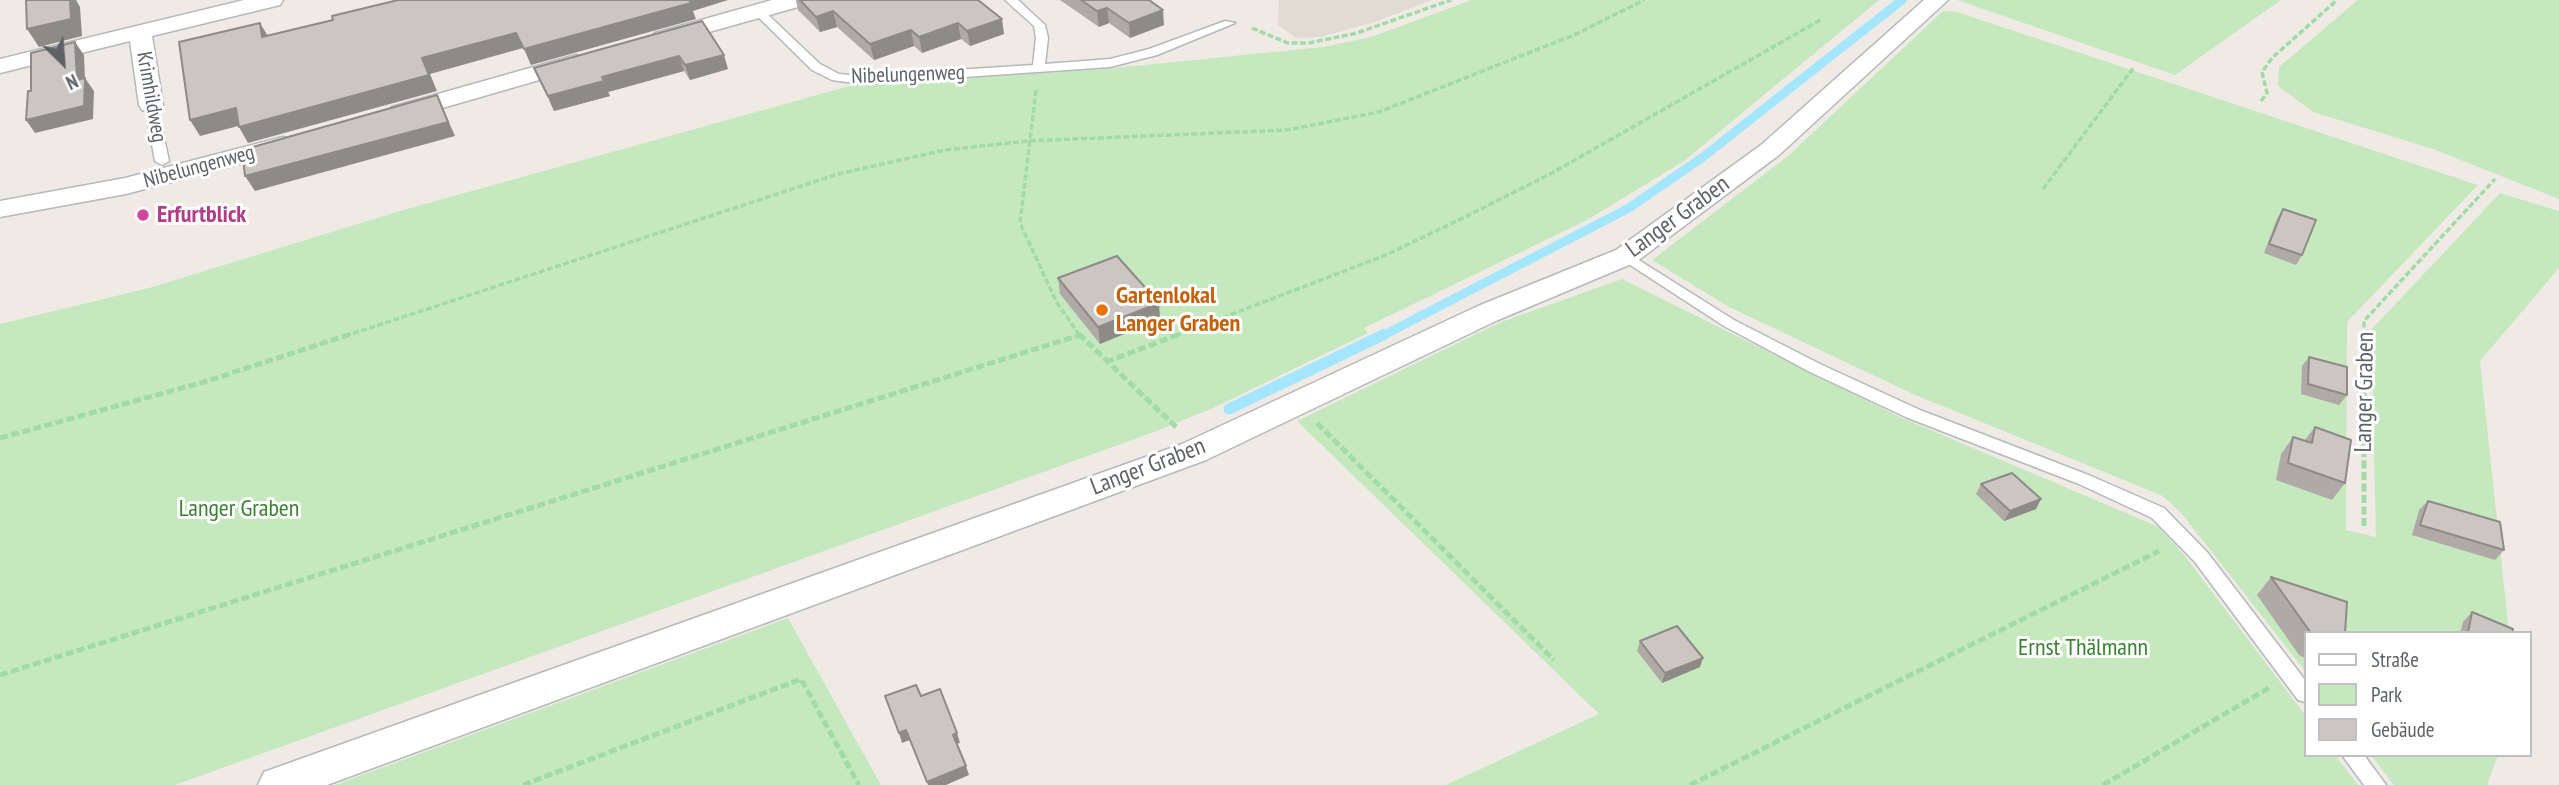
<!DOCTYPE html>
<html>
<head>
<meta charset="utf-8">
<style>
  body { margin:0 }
  #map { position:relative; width:2559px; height:785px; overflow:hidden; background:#efebe4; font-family:"PT Sans Narrow",sans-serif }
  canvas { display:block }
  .legend { position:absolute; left:2304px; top:631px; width:228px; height:126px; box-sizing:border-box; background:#fff; border:2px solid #bec0c2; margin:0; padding:9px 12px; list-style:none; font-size:21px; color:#5c6266 }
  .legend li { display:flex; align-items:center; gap:14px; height:35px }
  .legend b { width:35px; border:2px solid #bec0c2 }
  .north { position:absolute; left:28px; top:28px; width:70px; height:70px; -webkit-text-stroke:5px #fff; paint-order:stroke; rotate:155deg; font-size:19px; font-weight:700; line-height:28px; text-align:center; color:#5c6266 }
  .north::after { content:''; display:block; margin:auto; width:24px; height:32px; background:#5c6266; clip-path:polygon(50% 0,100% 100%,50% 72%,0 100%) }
</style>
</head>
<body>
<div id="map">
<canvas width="2559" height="785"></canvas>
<ul class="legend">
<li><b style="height:9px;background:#fff"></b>Straße</li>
<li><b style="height:19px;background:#c6e8bf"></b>Park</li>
<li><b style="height:19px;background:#cbc6c1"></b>Gebäude</li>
</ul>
<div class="north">N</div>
</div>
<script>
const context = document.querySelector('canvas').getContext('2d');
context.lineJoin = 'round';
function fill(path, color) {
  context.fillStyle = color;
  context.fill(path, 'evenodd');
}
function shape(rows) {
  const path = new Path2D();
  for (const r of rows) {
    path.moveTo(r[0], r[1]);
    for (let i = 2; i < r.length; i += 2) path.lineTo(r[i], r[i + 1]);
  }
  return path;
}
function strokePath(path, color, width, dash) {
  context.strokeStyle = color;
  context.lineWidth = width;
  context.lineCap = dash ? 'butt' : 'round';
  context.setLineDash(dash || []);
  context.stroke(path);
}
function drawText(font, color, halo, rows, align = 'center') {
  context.font = font + ' "PT Sans Narrow",sans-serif';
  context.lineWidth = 6;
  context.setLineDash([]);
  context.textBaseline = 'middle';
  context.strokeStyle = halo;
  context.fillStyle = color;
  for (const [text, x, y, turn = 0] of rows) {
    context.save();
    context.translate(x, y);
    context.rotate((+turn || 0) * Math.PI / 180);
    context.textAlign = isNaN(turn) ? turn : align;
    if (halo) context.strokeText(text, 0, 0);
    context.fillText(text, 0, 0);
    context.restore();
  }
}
fill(shape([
  [1279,0,1432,0,1375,22,1320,37,1296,38,1278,25]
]), '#e0dbd3');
fill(shape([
  [1472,0,1879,0,1684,161,1587,220,1364,328,1368,333,1213,408,1157,431,175,785,0,785,0,324,149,288,400,211,853,85,1105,69,1323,47,1371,37],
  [1957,0,2281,0,2175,75],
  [2358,0,2559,0,2559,199,2433,149,2313,112,2278,86,2279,67],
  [1943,11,1957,12,2478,185,2347,322,2346,530,2376,537,2371,330,2500,193,2559,211,2559,268,2480,361,2509,633,2305,633,2305,671,2182,514,2163,496,1913,394,1729,307,1652,260,1788,156],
  [1622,279,1900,417,2159,527,2185,556,2305,715,2305,755,2335,755,2358,785,1446,785,1599,714,1297,421,1501,322],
  [788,618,881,785,335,785],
  [2371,755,2498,755,2487,785,2394,785]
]), '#c6e8bf');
strokePath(shape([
  [1382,336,1629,208,1703,157,1902,0]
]), '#a5e6ff', 9);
strokePath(shape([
  [1229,409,1385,334]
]), '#a5e6ff', 11);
const service = shape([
  [1005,0,1018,0,1045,25,1048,38,1045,64,1110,59,1149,49,1225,21,1235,23,1157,55,1110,67,862,84,832,80,812,70,753,12,763,10,820,64,839,74,862,76,1033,65,1036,38,1034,26,1005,0],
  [151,101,157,105,169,161,162,165,155,161,145,105,151,101],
  [1626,252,1734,320,1820,364,1920,410,2091,476,2164,508,2207,552,2305,680,2305,702,2298,700,2195,562,2152,518,2079,484,1908,418,1810,372,1724,326,1621,259,1619,256,1626,252],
  [2342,755,2364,755,2386,785,2364,785,2342,755]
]);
const minor = shape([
  [244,0,283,0,280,5,152,36,163,105,160,110,151,112,142,110,139,105,130,41,0,73,0,59,244,0],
  [772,0,808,0,805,5,663,45,655,43,651,38,655,33,772,0],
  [1924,0,1948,0,1779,155,1636,262,1498,320,1206,460,327,785,258,785,264,772,278,767,1182,444,1478,306,1616,250,1761,145,1924,0],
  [576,55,584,57,588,62,584,67,401,120,392,117,388,112,392,107,576,55],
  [283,137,292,140,296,145,292,150,126,194,0,217,0,201,125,178,283,137]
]);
strokePath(service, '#b5b8bc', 3);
strokePath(minor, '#b5b8bc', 3);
strokePath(shape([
  [1252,28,1288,43,1309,43,1357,33,1451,0],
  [1036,90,1020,223,1056,301,1080,336],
  [2261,101,2267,93,2262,72,2272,58,2337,0],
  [2043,189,2134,67],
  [345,336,838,174,945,150,1028,141,1287,130,1379,112,1574,35,1644,0],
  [1175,336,1386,255,1467,216,1552,173,1822,19],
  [2364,336,2364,321,2495,179]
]), '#a1dba7', 3.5, [6, 2.5]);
strokePath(shape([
  [1079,334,1177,428],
  [2364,334,2364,528],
  [1106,362,1180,334],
  [1317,423,1554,660],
  [0,438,204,382,351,334],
  [0,675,1080,335],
  [523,785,801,679,859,785],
  [1690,785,2159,551],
  [2103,785,2269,688]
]), '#a1dba7', 5, [8, 3.5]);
fill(service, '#fff');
fill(minor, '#fff');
fill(shape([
  [796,0,978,0,1004,34,970,46,961,39,922,53,914,46,874,60,837,27,820,32,798,10],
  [1060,0,1149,0,1164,25,1130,38,1109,23,1099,27],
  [702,21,728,69,690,80,684,71,608,92,610,96,554,111,534,68],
  [2283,209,2302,255,2296,265,2264,253,2277,219],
  [1058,278,1160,319,1100,344,1060,294],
  [2309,357,2347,395,2339,405,2301,394,2302,366],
  [2315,427,2345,483,2332,500,2276,480,2281,454,2293,437,2304,441],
  [1981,484,2036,509,2004,521,1976,494],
  [2428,501,2504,550,2495,560,2412,535,2419,510],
  [2271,577,2345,633,2305,633,2305,658,2299,655,2257,595],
  [2472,612,2512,633,2460,633,2463,622],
  [1640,641,1700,667,1662,683,1637,651]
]), '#afaaa6');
fill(shape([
  [70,0,76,0,80,7,82,36,39,47,27,29],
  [688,0,728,0,693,11,696,19,531,65,524,49],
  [1107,8,1109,23,1099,27,1097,11],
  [1163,10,1164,25,1130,38,1129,23],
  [833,11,837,27,820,32,816,17],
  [1002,19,1004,34,970,46,967,31],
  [260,23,269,38,262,37],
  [958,23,961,39,922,53,919,37],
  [911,30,914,46,874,60,870,44],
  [516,33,523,48,430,74,437,91,248,143,239,127,422,58],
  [75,42,84,55,85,79,85,78,94,91,93,119,35,133,26,120],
  [724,55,728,69,690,80,685,65],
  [679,56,684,71,608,92,610,96,554,111,548,96,602,77],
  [437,95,455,136,255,191,245,176],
  [236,108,246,124,200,136,190,120],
  [1159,303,1160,319,1100,344,1098,327],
  [2041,499,2036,509,2004,521,2010,511],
  [1703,658,1700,667,1662,683,1665,673],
  [906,730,910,740,902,743,899,733],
  [957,733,960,743,956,744,953,735],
  [966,766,969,775,946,785,928,785,927,782]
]), '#8e8b87');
const building = shape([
  [26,0,70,0,71,19,27,29,26,0],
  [398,0,689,0,691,3,524,49,516,33,422,58,429,75,239,127,236,108,190,120,179,42,260,23,262,37,333,20,332,16,398,0],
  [800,0,978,0,1002,19,967,31,958,23,919,37,911,30,870,44,833,11,816,17,800,0],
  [1081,0,1149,0,1163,10,1129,23,1107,8,1097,11,1081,0],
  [702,21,724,55,685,65,679,56,602,77,604,81,548,96,534,68,702,21],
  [75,42,77,80,85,78,84,106,26,120,28,91,31,91,31,53,75,42],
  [437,95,448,122,245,176,242,150,437,95],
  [2283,209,2316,220,2302,255,2269,244,2283,209],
  [1117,256,1159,303,1098,327,1058,278,1117,256],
  [2309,357,2347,367,2347,395,2308,384,2309,357],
  [2315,427,2351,440,2345,483,2288,463,2293,437,2312,443,2315,427],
  [2012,473,2041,499,2010,511,1981,484,2012,473],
  [2428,501,2500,522,2504,550,2420,525,2428,501],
  [2271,577,2347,602,2345,633,2311,633,2271,577],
  [2472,612,2513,629,2512,633,2468,633,2472,612],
  [1677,626,1703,658,1665,673,1640,641,1677,626],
  [916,685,921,696,940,689,957,733,953,735,966,766,927,782,906,730,899,733,885,696,916,685]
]);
fill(building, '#cbc6c1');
strokePath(building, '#8e8b87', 2);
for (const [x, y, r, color] of [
  [143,215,7,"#d1479c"],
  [1102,310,7,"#e8710a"]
]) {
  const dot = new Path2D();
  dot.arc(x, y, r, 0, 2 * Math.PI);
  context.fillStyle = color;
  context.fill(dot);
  strokePath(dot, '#fff', 2.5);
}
drawText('21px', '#5c6266', '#fff', [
  ["Nibelungenweg",908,75,-2],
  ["Krimhildweg",151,97,80],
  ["Nibelungenweg",199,167,-15]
]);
drawText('bold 24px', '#b23c85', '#fff', [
  ["Erfurtblick",157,215]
], 'left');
drawText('24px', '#5c6266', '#fff', [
  ["Langer Graben",1678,217,-36],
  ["Langer Graben",2365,392,-89],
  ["Langer Graben",1148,467,-21]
]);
drawText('bold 24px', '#c56008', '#fff', [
  ["Gartenlokal",1116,296],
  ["Langer Graben",1116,324]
], 'left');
drawText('24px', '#38822f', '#fff', [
  ["Langer Graben",239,509],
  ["Ernst Thälmann",2083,648]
]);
</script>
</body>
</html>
